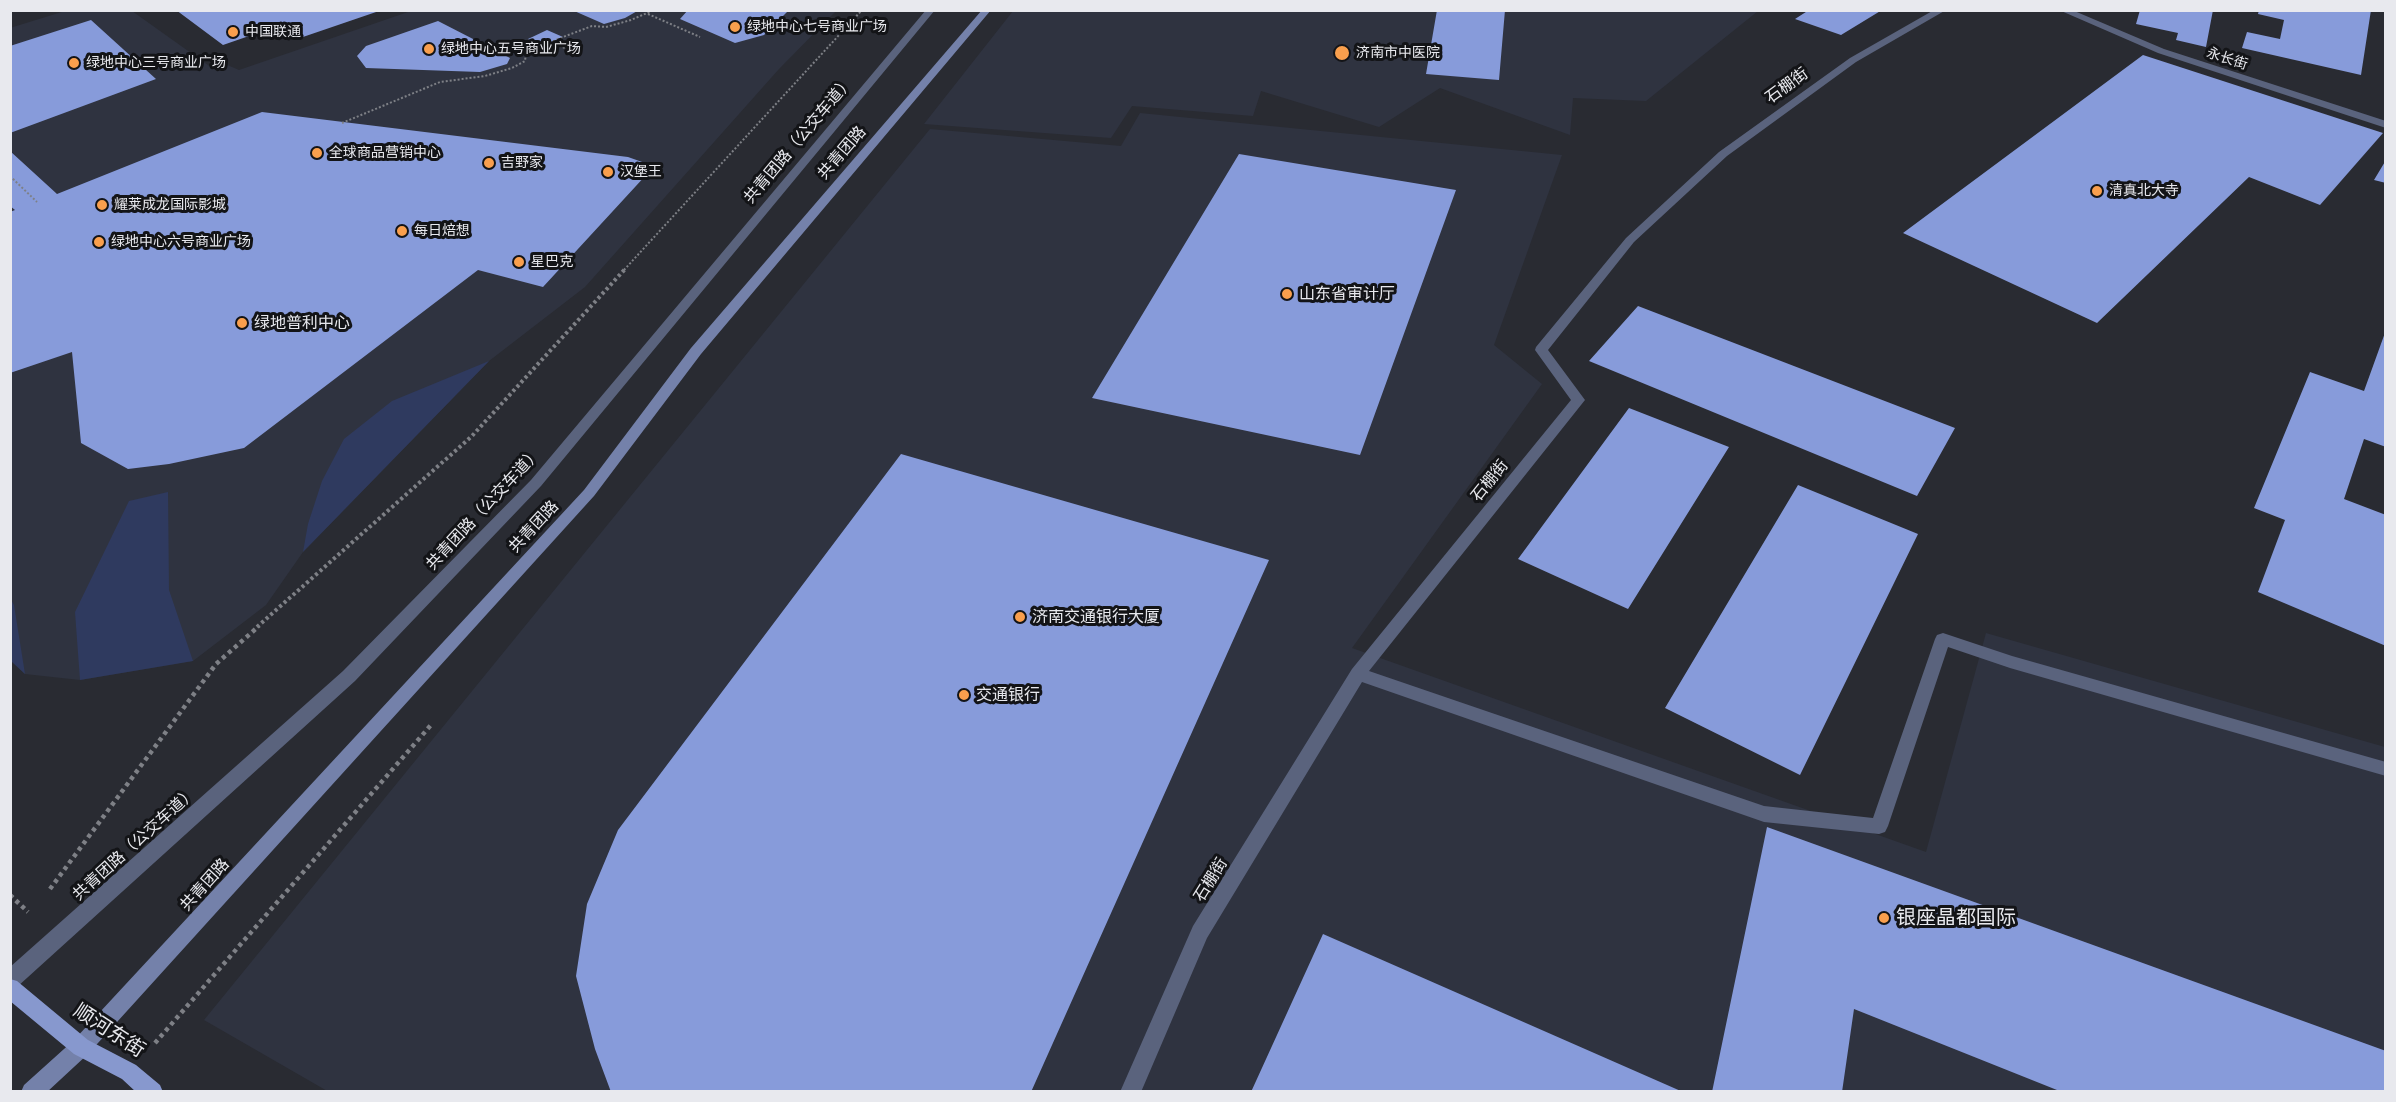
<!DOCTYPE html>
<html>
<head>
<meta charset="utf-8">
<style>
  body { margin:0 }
  #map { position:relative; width:2396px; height:1102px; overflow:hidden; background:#292b32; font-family:Lora,serif }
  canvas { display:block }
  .frame { position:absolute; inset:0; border:12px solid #e8e9ee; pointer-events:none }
</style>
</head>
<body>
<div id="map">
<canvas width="2396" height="1102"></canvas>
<div class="frame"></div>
</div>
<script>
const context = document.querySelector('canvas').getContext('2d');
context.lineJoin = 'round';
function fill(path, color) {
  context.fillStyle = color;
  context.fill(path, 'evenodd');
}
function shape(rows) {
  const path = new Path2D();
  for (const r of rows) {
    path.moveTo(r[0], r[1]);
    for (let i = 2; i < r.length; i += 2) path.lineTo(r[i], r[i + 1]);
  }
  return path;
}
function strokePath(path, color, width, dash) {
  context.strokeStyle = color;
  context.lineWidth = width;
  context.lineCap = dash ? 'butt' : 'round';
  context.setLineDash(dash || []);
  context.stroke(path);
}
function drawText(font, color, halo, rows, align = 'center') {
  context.font = font + ' Lora,"Noto Sans SC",serif';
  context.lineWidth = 6;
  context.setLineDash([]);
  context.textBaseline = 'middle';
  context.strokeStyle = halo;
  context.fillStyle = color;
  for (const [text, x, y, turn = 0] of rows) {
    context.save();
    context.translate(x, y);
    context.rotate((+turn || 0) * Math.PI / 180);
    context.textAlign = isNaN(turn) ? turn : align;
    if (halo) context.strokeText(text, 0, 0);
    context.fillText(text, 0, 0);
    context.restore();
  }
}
fill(shape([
  [65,11,132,11,212,68,225,64,239,70,411,11,836,11,779,69,585,287,489,361,303,552,266,605,193,661,80,680,25,674,11,661,10,28],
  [1013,11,1758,11,1646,101,1573,98,1570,135,1440,88,1379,127,1261,91,1253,116,1132,106,1111,138,924,124],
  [1140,113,1562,155,1494,345,1542,384,1352,648,1926,852,1986,633,2385,747,2385,1091,329,1092,204,1020,930,129,1121,146]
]), '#2f3340');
fill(shape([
  [489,361,303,552,308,524,322,481,344,439,392,401],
  [168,492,169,590,193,661,80,680,75,612,129,501],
  [10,598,14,605,25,674,11,661]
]), '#2f3a5f');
fill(shape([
  [176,10,379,10,379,11,300,38,275,27,223,45],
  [572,10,639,10,625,18,604,24],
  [688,10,789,10,764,35,735,43,680,19],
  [1437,10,1505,10,1499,80,1426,74],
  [1809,10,1882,10,1841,35,1795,19],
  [2140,10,2213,10,2206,47,2176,40,2178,33,2136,24],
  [2259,10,2371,10,2361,75,2242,48,2247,32,2280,39,2284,20,2258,14],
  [91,20,156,79,10,133,10,46],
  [438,21,510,58,507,64,480,72,366,68,357,56,366,46],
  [547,30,563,37,541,46,528,39],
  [2143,55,2383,133,2320,205,2249,177,2097,323,1903,233],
  [262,112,628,157,645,163,647,174,543,287,478,270,244,448,169,464,128,469,81,443,72,352,10,373,10,212,15,210,10,206,10,151,57,194],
  [1239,154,1456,190,1360,455,1092,398],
  [2386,160,2386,183,2374,180],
  [1638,306,1955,428,1917,496,1589,361],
  [2386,330,2386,447,2364,439,2344,499,2386,515,2386,646,2258,592,2285,520,2254,508,2310,372,2364,391],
  [1629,408,1729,447,1628,609,1518,559],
  [901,454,1269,560,1031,1092,611,1092,595,1049,576,976,587,904,618,830],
  [1798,485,1918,534,1800,775,1665,708],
  [1767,827,2386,1051,2386,1092,2062,1092,1854,1009,1842,1092,1712,1092],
  [1323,934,1683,1092,1251,1092]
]), '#879bda');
strokePath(shape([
  [648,14,700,37],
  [552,42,571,51],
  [342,123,440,82,485,76,512,68,525,61,526,53,563,37,592,26,606,27,631,20,654,10],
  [10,176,37,202],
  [624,270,862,10]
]), '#7e8086', 2, [2, 2]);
strokePath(shape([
  [257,627,472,436,626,268]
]), '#7e8086', 4, [3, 3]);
strokePath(shape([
  [50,889,216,664,259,626],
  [10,895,28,912],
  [155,1043,431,725]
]), '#7e8086', 4.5, [4, 4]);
fill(shape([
  [926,10,935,10,541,486,355,681,17,987,10,989,10,967,343,671,531,480,926,10]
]), '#5a637d');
fill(shape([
  [1934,10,1946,10,1856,62,1727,156,1634,242,1548,350,1585,400,1369,671,1764,806,1873,818,1935,639,1937,635,1943,633,2012,656,2386,762,2386,776,2010,668,1948,647,1888,826,1885,832,1879,834,1764,822,1362,682,1207,938,1141,1092,1120,1092,1193,926,1352,669,1571,400,1535,350,1536,347,1626,238,1719,152,1850,58,1934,10],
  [2059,10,2072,10,2164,49,2386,121,2386,128,2158,53,2059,10]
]), '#5a637d');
fill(shape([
  [982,10,991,10,701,354,594,496,88,1054,47,1092,21,1092,24,1085,74,1040,584,490,691,348,982,10]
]), '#7481aa');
fill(shape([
  [10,979,17,981,88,1040,136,1065,160,1085,163,1092,136,1092,122,1079,74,1054,10,1001,10,979]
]), '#8798ce');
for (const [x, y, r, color] of [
  [735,27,6,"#f99f4d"],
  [233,32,6,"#f99f4d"],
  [429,49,6,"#f99f4d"],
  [1342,53,8,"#f99f4d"],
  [74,63,6,"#f99f4d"],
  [317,153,6,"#f99f4d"],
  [489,163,6,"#f99f4d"],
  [608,172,6,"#f99f4d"],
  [2097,191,6,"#f99f4d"],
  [102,205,6,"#f99f4d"],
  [402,231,6,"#f99f4d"],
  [99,242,6,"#f99f4d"],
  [519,262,6,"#f99f4d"],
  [1287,294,6,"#f99f4d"],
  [242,323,6,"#f99f4d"],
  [1020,617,6,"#f99f4d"],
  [964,695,6,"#f99f4d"],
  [1884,918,6,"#f99f4d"]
]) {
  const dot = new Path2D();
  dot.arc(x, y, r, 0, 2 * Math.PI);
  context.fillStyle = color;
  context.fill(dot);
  strokePath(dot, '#131417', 2);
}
drawText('14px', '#e8e9ee', '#131417', [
  ["绿地中心七号商业广场",747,27],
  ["中国联通",245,32],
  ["绿地中心五号商业广场",441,49],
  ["济南市中医院",1356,53],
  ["绿地中心三号商业广场",86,63],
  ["全球商品营销中心",329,153],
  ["吉野家",501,163],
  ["汉堡王",620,172],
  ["清真北大寺",2109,191],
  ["耀莱成龙国际影城",114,205],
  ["每日焙想",414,231],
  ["绿地中心六号商业广场",111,242],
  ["星巴克",531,262]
], 'left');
drawText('14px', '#e8e9ee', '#131417', [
  ["永长街",2227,59,18]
]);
drawText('16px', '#e8e9ee', '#131417', [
  ["石棚街",1787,86,-36],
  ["共青团路（公交车道）",799,140,-50],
  ["共青团路",842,153,-49],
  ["石棚街",1490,481,-51],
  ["共青团路（公交车道）",484,509,-47],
  ["共青团路",534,527,-47],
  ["共青团路（公交车道）",135,844,-42],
  ["石棚街",1211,880,-58],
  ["共青团路",205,885,-48]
]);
drawText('16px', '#e8e9ee', '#131417', [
  ["山东省审计厅",1299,294],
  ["绿地普利中心",254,323],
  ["济南交通银行大厦",1032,617],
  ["交通银行",976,695]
], 'left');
drawText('20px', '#e8e9ee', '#131417', [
  ["银座晶都国际",1896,918]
], 'left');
drawText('20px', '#e8e9ee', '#131417', [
  ["顺河东街",109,1031,33]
]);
</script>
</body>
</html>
